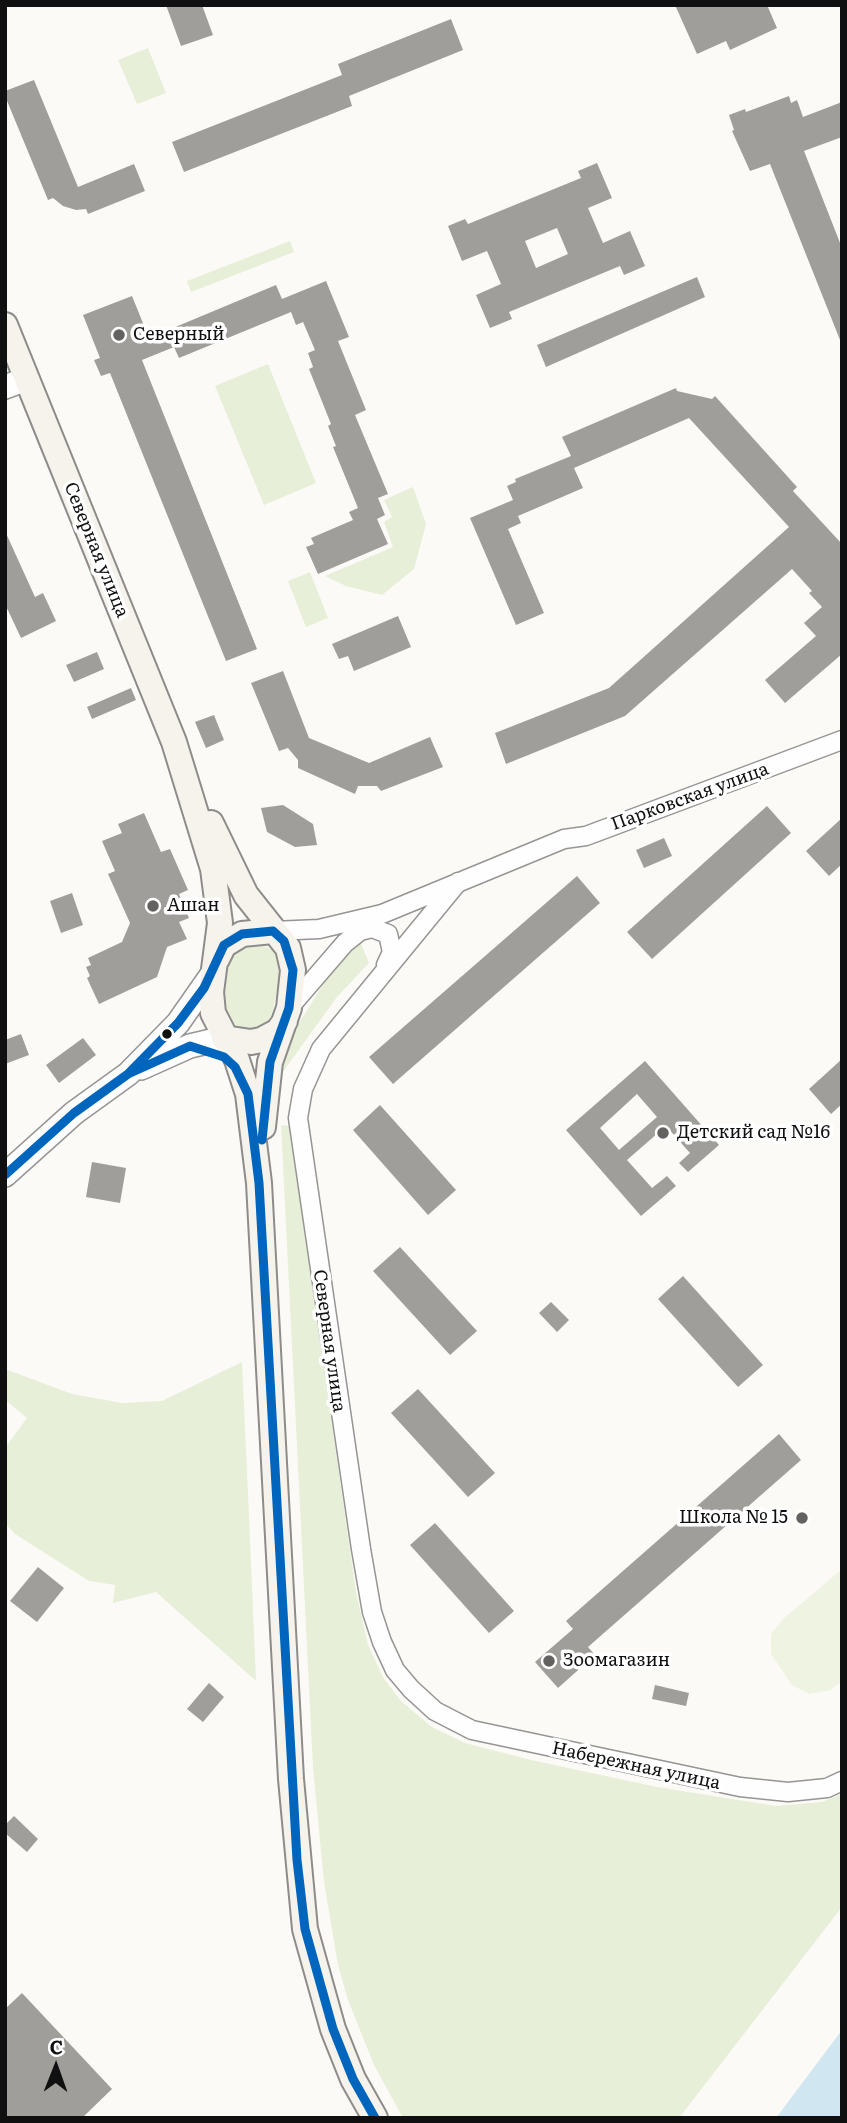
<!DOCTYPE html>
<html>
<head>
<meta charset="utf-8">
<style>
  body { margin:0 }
  #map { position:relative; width:847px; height:2123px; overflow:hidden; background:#fcfaf6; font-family:Literata,serif }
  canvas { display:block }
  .frame { position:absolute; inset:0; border:7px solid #101010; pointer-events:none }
  .north { position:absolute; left:21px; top:2032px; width:70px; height:70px; -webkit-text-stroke:5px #fff; paint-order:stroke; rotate:1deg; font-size:19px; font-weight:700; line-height:28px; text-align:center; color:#101010 }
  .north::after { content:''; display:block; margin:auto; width:24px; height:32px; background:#101010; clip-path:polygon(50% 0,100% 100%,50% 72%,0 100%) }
</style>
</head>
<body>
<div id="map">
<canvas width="847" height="2123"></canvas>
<div class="frame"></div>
<div class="north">С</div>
</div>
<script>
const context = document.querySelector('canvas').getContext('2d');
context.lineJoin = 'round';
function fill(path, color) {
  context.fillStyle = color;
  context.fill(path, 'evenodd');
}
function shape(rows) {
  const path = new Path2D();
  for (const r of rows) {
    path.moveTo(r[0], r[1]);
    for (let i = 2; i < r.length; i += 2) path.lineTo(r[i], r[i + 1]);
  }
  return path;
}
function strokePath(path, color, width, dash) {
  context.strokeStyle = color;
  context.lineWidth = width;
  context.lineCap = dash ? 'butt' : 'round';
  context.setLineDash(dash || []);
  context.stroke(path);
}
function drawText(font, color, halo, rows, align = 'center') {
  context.font = font + ' Literata,serif';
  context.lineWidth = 7;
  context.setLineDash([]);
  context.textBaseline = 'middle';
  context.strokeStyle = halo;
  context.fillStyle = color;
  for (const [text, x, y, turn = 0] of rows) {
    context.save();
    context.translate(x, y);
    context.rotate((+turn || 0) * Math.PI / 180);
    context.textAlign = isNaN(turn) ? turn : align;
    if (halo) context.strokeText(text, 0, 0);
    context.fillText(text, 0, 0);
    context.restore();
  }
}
fill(shape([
  [148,48,166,93,137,104,118,60],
  [290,241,294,252,191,292,187,281],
  [268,364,316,483,264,505,215,386],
  [413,487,426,524,414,569,382,595,346,586,325,576,393,547,384,522,392,517,384,500],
  [310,572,328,618,306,627,288,581],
  [360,941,369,963,337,997,280,1076,280,1057,289,1039,327,978],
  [256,944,270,948,276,955,280,967,279,982,272,1013,266,1025,260,1029,242,1032,227,1021,223,1004,228,967,236,952,244,946],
  [281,1125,289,1126,356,1592,368,1645,384,1679,401,1701,432,1727,465,1743,531,1760,657,1787,776,1806,822,1802,842,1794,842,1907,679,2118,403,2118,374,2065,348,2000,338,1965,324,1882,313,1768],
  [242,1362,249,1515,256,1681,156,1592,113,1603,115,1585,89,1581,15,1534,5,1523,5,1448,27,1418,5,1400,5,1369,72,1394,122,1403,162,1401]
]), '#e7efd8');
fill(shape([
  [842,1569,842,1681,831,1690,809,1694,792,1685,771,1654,771,1634,783,1619]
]), '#eff3e2');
fill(shape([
  [842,2030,842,2118,776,2118]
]), '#d0e7f2');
fill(shape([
  [166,5,202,5,213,35,181,46],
  [675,5,767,5,777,28,730,50,726,41,697,54],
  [451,19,463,50,349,96,352,106,184,172,172,142,342,75,338,64],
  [34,80,78,187,134,164,145,191,88,214,86,209,76,210,63,206,53,198,48,200,5,96,5,91],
  [789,96,791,103,797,100,803,117,842,102,842,137,804,151,842,248,842,345,770,164,750,171,732,131,734,130,729,115,745,109,746,112],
  [597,163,612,198,588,208,603,243,630,231,645,266,624,275,620,266,509,312,512,319,490,328,476,295,501,284,487,251,462,261,448,226,465,219,468,224,581,178,578,171],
  [557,228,568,254,536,268,525,241],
  [697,277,705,297,546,367,537,345],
  [326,281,349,337,338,341,366,410,355,415,388,494,378,498,385,515,377,519,388,544,318,574,306,547,314,544,311,538,353,520,349,512,358,508,333,447,336,446,328,426,331,424,309,369,313,367,308,353,315,350,303,322,296,325,291,312,179,358,174,347,142,360,257,649,226,661,110,373,101,376,94,360,100,358,83,315,132,296,149,338,276,285,282,299],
  [676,388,677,391,712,399,715,396,797,487,793,491,842,544,842,654,785,703,765,680,816,636,804,623,822,607,809,593,812,591,792,569,625,716,506,764,495,733,609,688,789,527,689,418,574,468,583,488,518,516,521,523,508,529,544,613,516,625,470,518,513,500,507,486,516,482,515,479,571,456,562,437],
  [5,531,35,597,43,593,56,621,21,638,5,604],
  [398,616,411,647,354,671,348,656,339,659,332,644],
  [97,652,104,669,74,682,66,665],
  [283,671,309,738,369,763,430,737,443,767,381,791,377,786,358,786,355,794,298,768,298,760,288,748,279,751,251,683],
  [131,688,136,700,92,719,87,707],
  [214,715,224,740,206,748,195,722],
  [283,805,313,824,317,845,295,847,267,832,261,808],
  [767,806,791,833,652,959,627,932],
  [144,813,161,852,170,849,188,890,179,894,189,918,179,922,187,939,167,947,157,977,99,1004,87,978,90,976,86,967,91,965,88,958,122,942,130,923,108,874,115,871,102,841,122,833,118,824],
  [842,818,842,864,829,876,806,851],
  [664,838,672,856,644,868,636,850],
  [577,876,600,903,393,1084,369,1057],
  [72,893,83,925,61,933,50,901],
  [21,1034,29,1055,5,1064,5,1040],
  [83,1038,96,1055,59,1083,46,1065],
  [842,1059,842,1104,831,1114,809,1089],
  [645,1061,719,1145,688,1172,679,1163,690,1153,666,1126,627,1160,652,1188,667,1176,676,1186,641,1216,566,1130],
  [637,1094,657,1117,619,1150,600,1128],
  [380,1105,456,1190,428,1215,353,1130],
  [92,1162,126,1168,120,1203,86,1197],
  [400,1247,477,1331,450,1355,373,1271],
  [683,1276,763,1365,738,1387,658,1299],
  [551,1302,569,1320,557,1332,539,1313],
  [418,1389,495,1473,468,1497,391,1413],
  [779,1434,801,1460,588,1647,595,1655,558,1688,535,1662,573,1629,566,1621],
  [435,1523,514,1611,489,1633,410,1545],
  [38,1567,64,1588,37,1622,10,1601],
  [209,1683,224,1697,203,1722,187,1709],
  [655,1685,689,1693,686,1706,652,1699],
  [14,1816,38,1839,27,1852,5,1833,5,1825],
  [22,1993,112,2089,82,2118,5,2118,5,2009]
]), '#a09e9b');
const minor = shape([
  [458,882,321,1049,303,1089,298,1118,361,1549,372,1612,382,1642,395,1670,411,1689,435,1711,472,1730,740,1787,788,1792,827,1788,842,1781],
  [273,931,319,929,382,914,564,839,586,836,842,740],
  [360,931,372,928,388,934,392,952,386,965],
  [289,1008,345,943,374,920]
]);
const tertiary = shape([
  [5,387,26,379],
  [141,1068,190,1046,224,1038],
  [5,1175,74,1113,128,1074,178,1023,213,973]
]);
const secondary = shape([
  [5,325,174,742,213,869,220,923,211,992,213,1013,237,1060,248,1094,259,1183,291,1779,305,1929,333,2029,353,2079,375,2118],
  [211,823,246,895,288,948,293,970,289,1008,270,1062,263,1127],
  [217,959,224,945,242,934,273,931],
  [224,1038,251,1042,261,1040,278,1031,285,1021]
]);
strokePath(minor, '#969594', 21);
strokePath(tertiary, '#969594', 26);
strokePath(secondary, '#8d8c8a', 28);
strokePath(minor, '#fffefe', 18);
strokePath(tertiary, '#fffefe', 23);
strokePath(secondary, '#f5f3ec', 24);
strokePath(shape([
  [128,1074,190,1046,224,1057,235,1067,248,1094,259,1183,297,1860,305,1929,333,2029,353,2079,375,2118],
  [5,1175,74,1113,128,1074,178,1023,204,988,224,945,242,934,273,931,284,941,293,970,289,1008,270,1062,262,1140]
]), '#0065bd', 9);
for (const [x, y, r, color] of [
  [119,335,7,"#636260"],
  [153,906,7,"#636260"],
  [167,1034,6,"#101010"],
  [663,1133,7,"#636260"],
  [802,1518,7,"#636260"],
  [549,1661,7,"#636260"]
]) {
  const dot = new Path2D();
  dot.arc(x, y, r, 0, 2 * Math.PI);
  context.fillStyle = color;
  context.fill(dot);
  strokePath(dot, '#fff', 2.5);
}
drawText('18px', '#101010', '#fff', [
  ["Северный",133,335],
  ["Ашан",167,906],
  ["Детский сад №16",677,1133],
  ["Школа № 15",788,1518,"right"],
  ["Зоомагазин",563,1661]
], 'left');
drawText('18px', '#101010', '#fff', [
  ["Северная улица",96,550,68],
  ["Парковская улица",690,797,-20],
  ["Северная улица",329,1341,82],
  ["Набережная улица",636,1766,12]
]);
</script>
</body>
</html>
